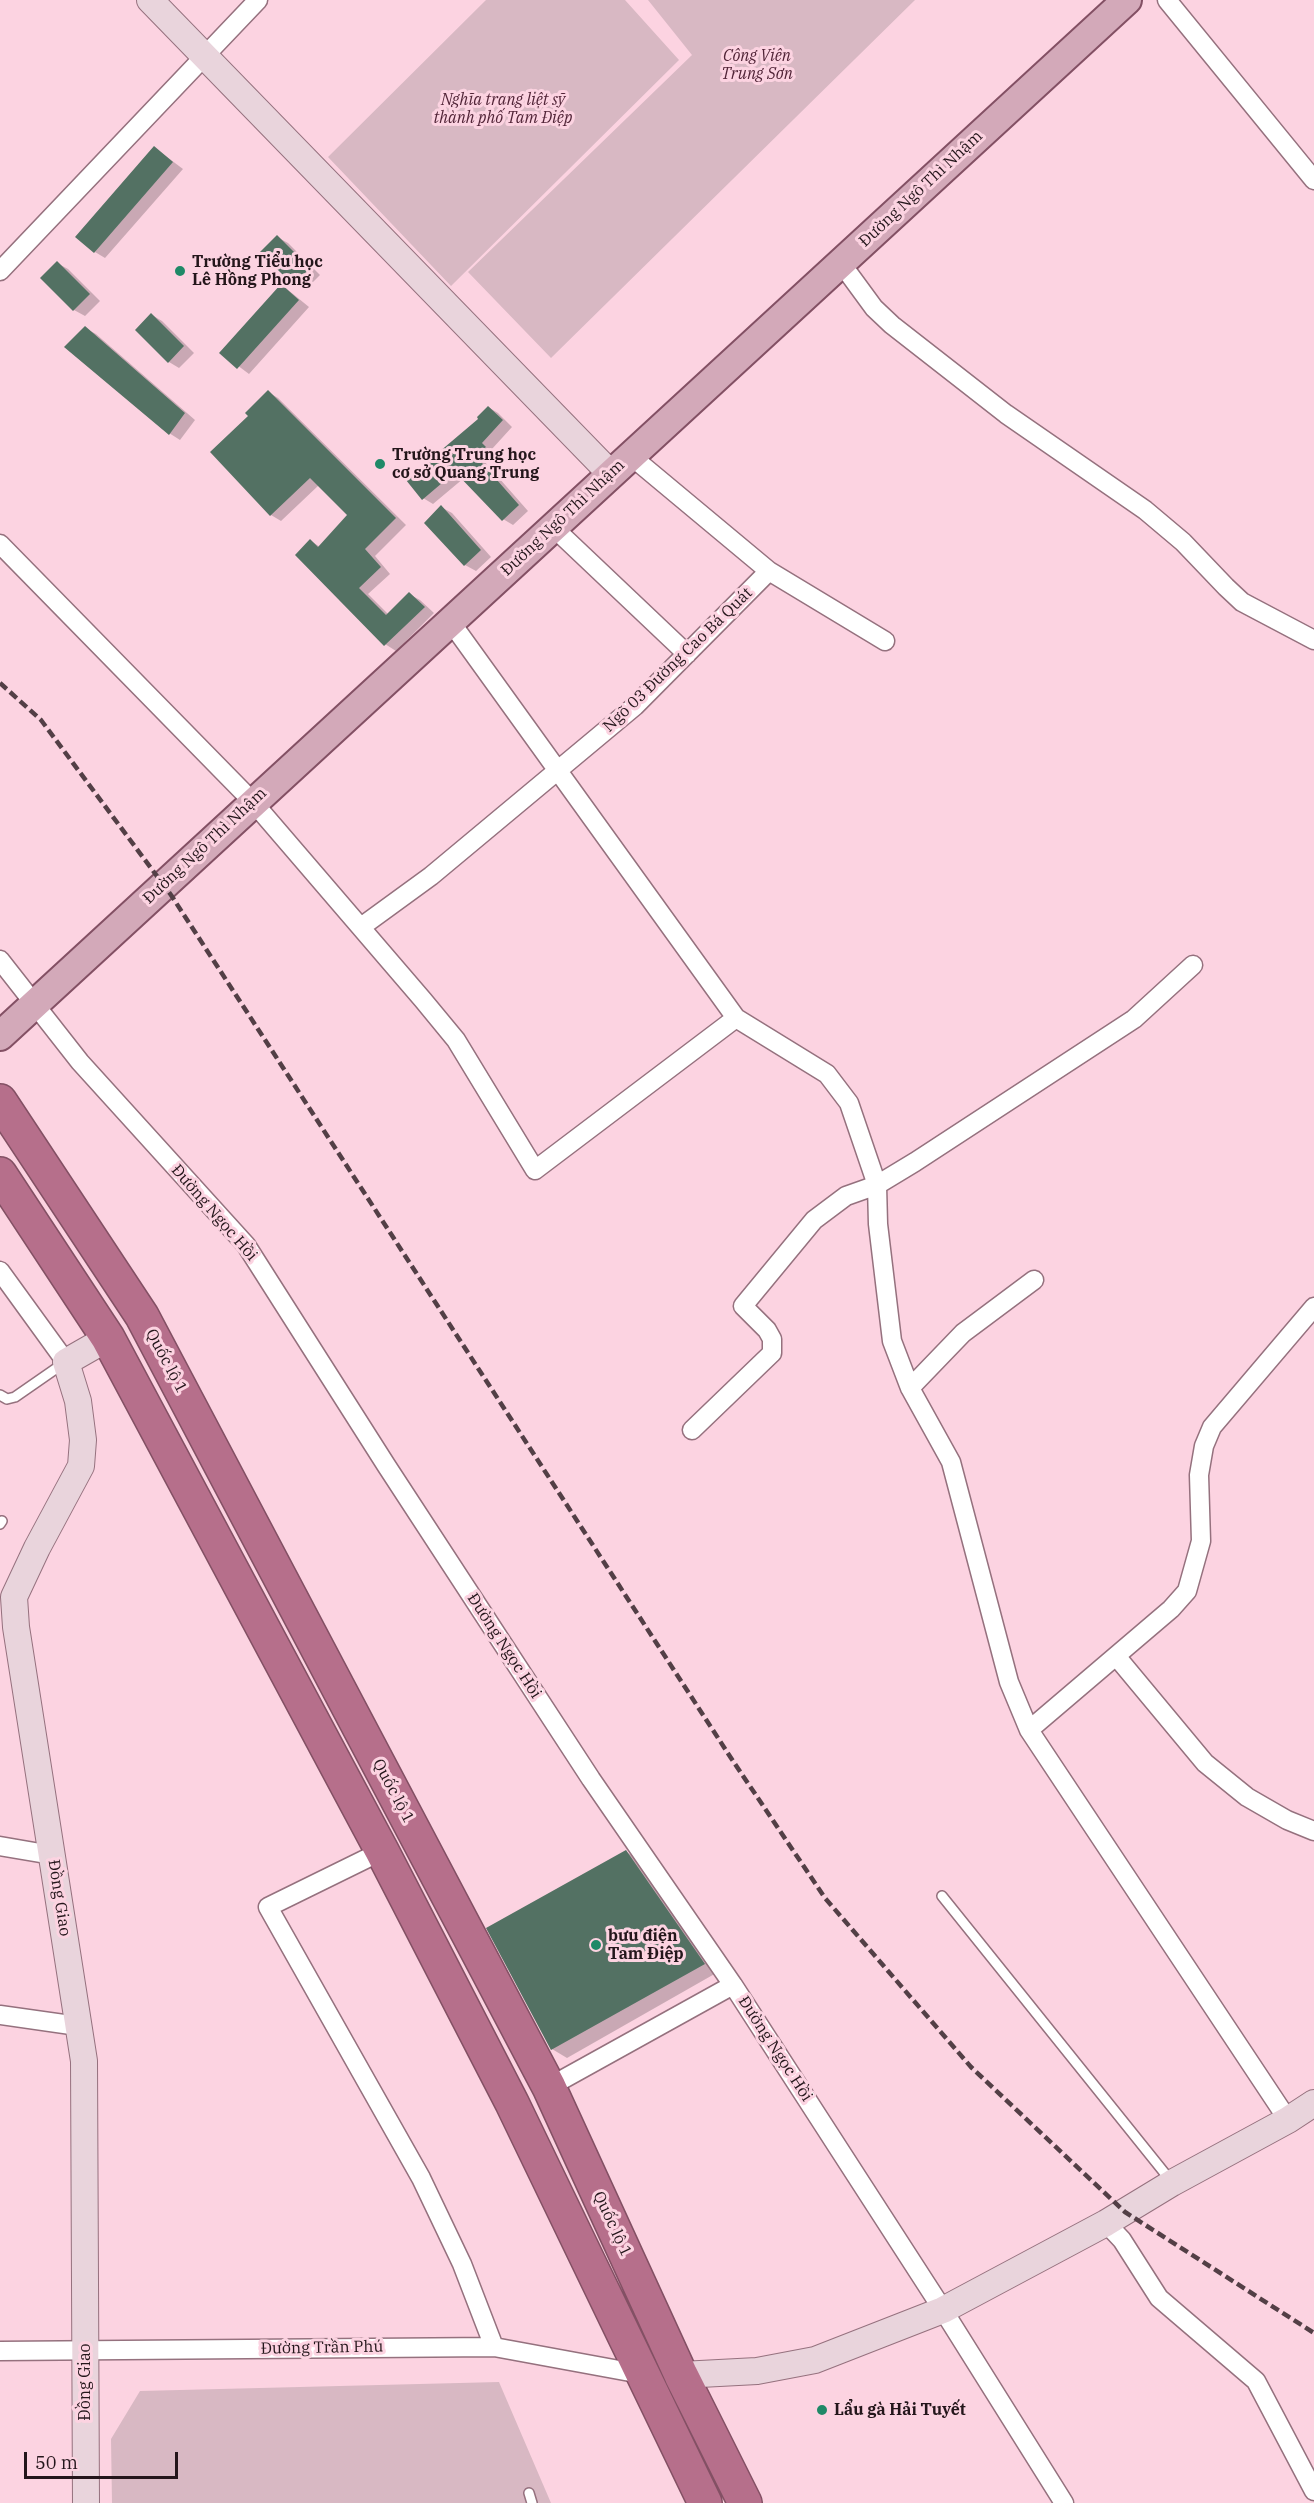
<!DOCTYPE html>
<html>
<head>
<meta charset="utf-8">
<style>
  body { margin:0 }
  #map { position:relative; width:1314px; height:2503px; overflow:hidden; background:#fcd3e1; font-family:"IBM Plex Serif",serif }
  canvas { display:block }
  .scale { position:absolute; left:24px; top:2452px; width:154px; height:27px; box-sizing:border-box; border:3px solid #24161b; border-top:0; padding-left:8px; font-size:18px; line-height:21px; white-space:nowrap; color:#24161b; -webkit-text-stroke:4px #fcd3e1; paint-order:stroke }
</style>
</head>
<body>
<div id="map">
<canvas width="1314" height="2503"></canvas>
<div class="scale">50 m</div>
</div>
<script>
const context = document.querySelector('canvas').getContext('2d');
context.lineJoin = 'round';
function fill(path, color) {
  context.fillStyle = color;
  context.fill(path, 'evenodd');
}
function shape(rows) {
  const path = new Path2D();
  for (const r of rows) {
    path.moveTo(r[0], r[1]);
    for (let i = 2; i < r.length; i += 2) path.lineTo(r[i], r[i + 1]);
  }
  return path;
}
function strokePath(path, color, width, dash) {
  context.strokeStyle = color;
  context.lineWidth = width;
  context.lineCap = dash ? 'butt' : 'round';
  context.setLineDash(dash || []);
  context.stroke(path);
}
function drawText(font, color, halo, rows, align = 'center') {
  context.font = font + ' "IBM Plex Serif",serif';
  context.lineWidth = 6;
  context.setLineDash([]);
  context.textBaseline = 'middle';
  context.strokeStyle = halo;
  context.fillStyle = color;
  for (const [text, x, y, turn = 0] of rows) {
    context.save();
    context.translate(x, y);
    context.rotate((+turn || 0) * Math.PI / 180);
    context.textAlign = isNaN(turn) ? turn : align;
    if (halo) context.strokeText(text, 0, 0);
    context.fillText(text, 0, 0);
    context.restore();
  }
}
fill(shape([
  [486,0,625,0,679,60,451,286,328,157],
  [648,0,915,0,551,358,468,272,692,55],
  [499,2382,551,2503,112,2503,111,2439,140,2391]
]), '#d8b8c3');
fill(shape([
  [155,148,183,169,105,258,95,252],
  [277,237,288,243,320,275,305,290,294,284],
  [57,263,68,269,100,301,85,316,74,310],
  [282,285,309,307,249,374,221,353],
  [152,315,162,321,194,353,179,368,169,362],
  [85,328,96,334,195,420,180,440,169,433],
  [268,392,278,398,406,525,375,556,390,574,368,594,389,615,409,594,420,600,434,613,396,651,385,644,311,541,320,547,349,515,319,485,281,521,271,515,250,416],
  [488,407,498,413,512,427,492,449,495,453,484,461,528,511,513,525,503,519,464,478,433,504,423,498],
  [441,507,452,513,491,557,476,571,465,565],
  [626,1852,641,1860,718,1972,567,2058,552,2049]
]), '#0003');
fill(shape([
  [154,146,173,162,94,253,75,237],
  [277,235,310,268,293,285,260,252],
  [57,261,90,294,73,311,40,278],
  [281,284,299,300,237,369,219,353],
  [151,313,184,346,168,363,135,330],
  [85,326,185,413,169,435,64,347],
  [268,390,396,518,365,549,381,567,359,588,386,615,409,592,425,607,384,646,295,555,310,539,318,547,347,515,310,478,270,516,210,452,248,416,245,413],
  [488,406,503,420,482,443,486,447,475,455,519,505,502,521,455,472,422,500,406,480,478,419,477,417],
  [441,505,481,550,464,566,424,523],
  [626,1850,705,1964,551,2050,486,1928]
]), '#537163');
const lane = shape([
  [0,1395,7,1399,15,1397,64,1363],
  [0,1524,2,1521],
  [942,1896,1171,2181],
  [529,2493,532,2503]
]);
const street = shape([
  [1167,0,1314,180],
  [841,263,874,308,892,325,1006,414,1145,510,1183,542,1226,587,1242,602,1314,640],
  [0,271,258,0],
  [631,456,769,571,885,641],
  [553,527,687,654],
  [0,544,253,802,423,1000,456,1040,535,1170,736,1018],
  [450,621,736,1018,827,1074,849,1103,877,1185,878,1224,892,1341,910,1388,951,1462,1009,1682,1029,1730,1288,2120],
  [361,927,431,876,635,706,769,571],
  [0,960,80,1062,246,1245,386,1465,591,1779,733,1985,943,2310,1064,2503],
  [0,1271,66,1362],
  [910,1388,963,1333,1034,1280],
  [692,1430,772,1353,772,1339,767,1330,743,1306,814,1220,846,1196,877,1185,915,1162,1134,1019,1193,965],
  [1116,1656,1205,1763,1247,1797,1287,1820,1314,1831],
  [1029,1730,1171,1609,1187,1591,1201,1541,1199,1475,1204,1446,1212,1427,1314,1307],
  [0,1846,52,1855],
  [382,1851,268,1907,421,2178,462,2264,494,2347],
  [0,2015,78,2026],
  [549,2087,733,1985],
  [1106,2223,1122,2240,1159,2298,1256,2381,1314,2491],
  [0,2351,494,2347,641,2374]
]);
const secondary = shape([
  [150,0,611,474],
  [681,2375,757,2371,815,2360,943,2310,1106,2223,1172,2183,1288,2120,1314,2103],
  [86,2503,84,2061,16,1627,14,1597,37,1548,81,1466,83,1440,78,1401,66,1362,108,1338]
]);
const primary = shape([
  [0,1036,1127,0]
]);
const highway = shape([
  [0,1101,142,1316,549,2087,681,2375,745,2503],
  [0,1174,108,1338,382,1851,512,2103,705,2503]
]);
strokePath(lane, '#95717e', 12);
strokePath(street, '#95717e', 21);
strokePath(secondary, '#95717e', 28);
strokePath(primary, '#835064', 32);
strokePath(highway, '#835064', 36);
strokePath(lane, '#fff', 9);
strokePath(street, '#fff', 18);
strokePath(secondary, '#e9d4dc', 26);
strokePath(primary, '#d3a9b9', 28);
strokePath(highway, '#b66f8b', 33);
strokePath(shape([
  [0,683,41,720,171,895,731,1758,825,1898,971,2067,1125,2212,1314,2333]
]), '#533f46', 4.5, [9, 4.5]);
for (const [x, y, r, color] of [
  [180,271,6,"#1f8967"],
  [380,464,6,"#1f8967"],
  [596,1945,6,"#1f8967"],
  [822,2410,6,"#1f8967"]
]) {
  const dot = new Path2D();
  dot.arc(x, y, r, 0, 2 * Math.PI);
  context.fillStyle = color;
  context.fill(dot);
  strokePath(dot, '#fcd3e1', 2);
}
drawText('italic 16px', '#512437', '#fcd3e1', [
  ["Công Viên",757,56],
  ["Trung Sơn",757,74],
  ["Nghĩa trang liệt sỹ",503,100],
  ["thành phố Tam Điệp",503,118]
]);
drawText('16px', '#24161b', '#fcd3e1', [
  ["Đường Ngô Thì Nhậm",921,189,-43],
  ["Đường Ngô Thì Nhậm",563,518,-43],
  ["Ngõ 03 Đường Cao Bá Quát",678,660,-44],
  ["Đường Ngô Thì Nhậm",205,846,-43],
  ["Đường Ngọc Hồi",214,1213,49],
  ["Quốc lộ 1",166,1361,62],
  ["Đường Ngọc Hồi",504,1646,57],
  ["Quốc lộ 1",393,1791,62],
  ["Đồng Giao",59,1898,81],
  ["Đường Ngọc Hồi",775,2049,57],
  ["Quốc lộ 1",612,2224,65],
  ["Đường Trần Phú",322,2348,-1],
  ["Đồng Giao",85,2382,-90]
]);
drawText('bold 16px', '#24161b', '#fcd3e1', [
  ["Trường Tiểu học",192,262],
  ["Lê Hồng Phong",192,280],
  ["Trường Trung học",392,455],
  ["cơ sở Quang Trung",392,473],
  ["bưu điện",608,1936],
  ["Tam Điệp",608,1954],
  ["Lẩu gà Hải Tuyết",834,2410]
], 'left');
</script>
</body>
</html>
